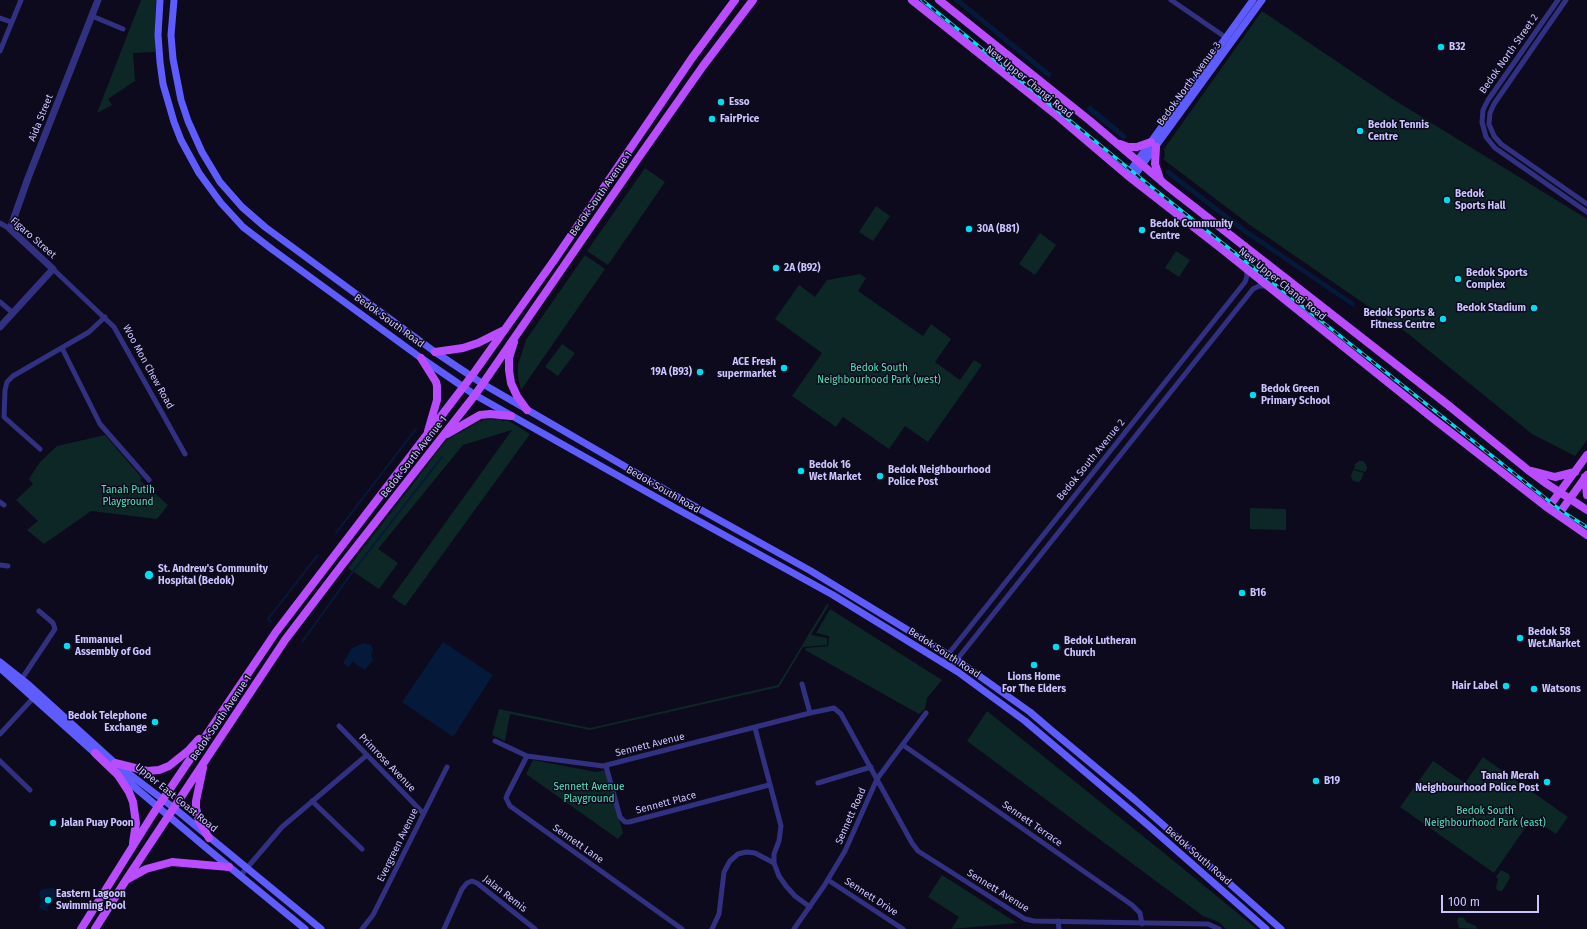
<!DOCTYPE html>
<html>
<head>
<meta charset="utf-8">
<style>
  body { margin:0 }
  #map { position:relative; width:1587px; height:929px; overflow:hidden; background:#0d0a1d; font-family:"Fira Sans",sans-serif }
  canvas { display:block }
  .scale { position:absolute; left:1441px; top:895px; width:98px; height:18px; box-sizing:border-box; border:2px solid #cbc5ff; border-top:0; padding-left:5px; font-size:12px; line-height:14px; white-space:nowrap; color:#cbc5ff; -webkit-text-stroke:3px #0d0a1d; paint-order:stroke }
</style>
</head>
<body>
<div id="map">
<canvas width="1587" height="929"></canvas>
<div class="scale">100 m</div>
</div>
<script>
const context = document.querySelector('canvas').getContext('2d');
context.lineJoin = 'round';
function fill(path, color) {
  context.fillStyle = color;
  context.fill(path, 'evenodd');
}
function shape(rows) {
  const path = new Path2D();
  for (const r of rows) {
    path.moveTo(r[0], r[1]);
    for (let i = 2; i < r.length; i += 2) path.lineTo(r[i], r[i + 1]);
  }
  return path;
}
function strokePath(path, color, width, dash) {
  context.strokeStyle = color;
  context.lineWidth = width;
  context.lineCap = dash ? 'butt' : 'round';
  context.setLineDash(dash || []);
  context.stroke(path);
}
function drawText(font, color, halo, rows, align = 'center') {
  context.font = font + ' "Fira Sans",sans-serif';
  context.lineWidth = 3;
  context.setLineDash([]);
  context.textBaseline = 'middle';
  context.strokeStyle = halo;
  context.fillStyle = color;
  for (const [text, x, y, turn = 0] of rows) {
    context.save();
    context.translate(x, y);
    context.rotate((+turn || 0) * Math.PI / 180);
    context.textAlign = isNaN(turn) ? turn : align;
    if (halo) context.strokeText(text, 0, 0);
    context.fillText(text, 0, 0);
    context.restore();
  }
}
fill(shape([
  [141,0,156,0,155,52,133,53,135,81,108,99,112,105,97,113],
  [1262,11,1391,98,1587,219,1587,440,1575,456,1532,434,1407,333,1250,225,1163,159,1165,156,1164,149],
  [645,168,665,182,608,265,587,251],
  [876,206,890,216,873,241,859,232],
  [1040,233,1056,245,1035,275,1019,264],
  [1176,251,1190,260,1179,277,1165,268],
  [585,255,605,269,521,390,518,377,518,365,526,340],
  [860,274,866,278,858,291,923,336,931,324,951,339,935,362,960,380,974,360,982,365,928,442,905,426,889,449,843,417,836,427,792,396,822,353,775,319,799,285,815,297,827,280],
  [562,344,575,353,558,376,545,367],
  [490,419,509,421,530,434,405,606,392,597,512,430,463,445,378,549,398,563,379,589,348,568,447,440,481,421],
  [105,435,142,478,140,480,168,505,157,519,91,511,44,544,27,530,38,521,16,500,33,484,29,479,40,462,57,446],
  [1359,461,1363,461,1366,464,1367,469,1365,472,1354,469,1355,466,1354,465],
  [1353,470,1364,473,1361,480,1359,482,1353,481,1351,476],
  [1250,508,1286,509,1286,530,1250,529],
  [827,604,829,605,811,635,827,638,827,645,803,647,779,687,590,730,510,714,505,741,492,735,499,709,590,728,778,685],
  [830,609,942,680,927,698,925,709,919,714,805,650,806,648,828,646,829,636,816,633],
  [987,711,1164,853,1257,929,1226,929,1219,922,1203,916,967,741],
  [1483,757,1568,817,1556,834,1532,818,1494,873,1400,807,1433,761,1465,783],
  [533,760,596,772,606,770,623,833,618,839,526,774],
  [1501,870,1509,874,1510,878,1502,891,1500,891,1497,890,1496,888,1498,879,1496,877],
  [942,875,1017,923,951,929,959,917,928,897],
  [1459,917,1464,918,1466,922,1476,926,1477,929,1459,928,1457,920]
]), '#0c2725');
fill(shape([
  [953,0,961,0,1052,74,1049,78],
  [1090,105,1127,136,1124,140,1086,109],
  [1168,169,1245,228,1355,303,1353,307,1242,232,1165,173],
  [443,642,493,675,453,737,402,702],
  [364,643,371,645,373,650,371,656,373,660,365,670,353,662,348,667,343,663,352,648],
  [53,888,58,891,59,897,57,899,50,902,47,911,41,910,39,906,42,900,39,895,40,891,42,889]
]), '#05193a');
strokePath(shape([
  [336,533,416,429],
  [271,622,268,619,318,555],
  [302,642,351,574,442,457]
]), '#05193a', 2);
strokePath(shape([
  [1171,0,1228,39],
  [1558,0,1488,100,1483,110,1482,122,1486,137,1495,148,1587,212],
  [1566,0,1494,104,1490,113,1489,124,1494,136,1501,144,1587,204],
  [92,16,123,29],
  [0,18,11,22],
  [0,51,21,0],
  [0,223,10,229],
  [53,269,114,327,185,454],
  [0,302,13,313],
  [62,348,100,424,149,480],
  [40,449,4,417,5,390,7,382,13,376,89,332,105,317],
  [0,502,4,505],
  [0,565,8,566],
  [942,662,1245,282,1247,276,1246,269],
  [951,667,1253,289,1259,286,1268,286],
  [21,680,55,629,53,623,39,611],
  [802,684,810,713],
  [339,726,423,813],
  [755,728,781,826,779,841,774,854,774,863],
  [0,734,36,695],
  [495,741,527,756,603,766,810,713,834,708,841,714,912,843,918,851,1025,919,1034,921,1208,924,1219,929],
  [903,745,1132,905,1140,913,1142,924],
  [527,756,508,793,506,798,510,806,682,929],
  [0,761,30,790],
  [606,766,620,817,625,822,629,822,769,785],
  [818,783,871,767],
  [312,801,362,849],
  [240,876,282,827,367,755],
  [828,880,903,929],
  [1058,921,1059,929],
  [362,929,373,915,447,767],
  [444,929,462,889,467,883,472,881,477,883,535,929],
  [712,929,719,914,724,872,730,861,738,854,746,852,755,853,774,863,779,876,786,886,795,896,810,907],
  [794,929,824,886,845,851,877,779,926,713]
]), '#323080', 5);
strokePath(shape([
  [0,327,53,269,10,229,28,178,98,0]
]), '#323080', 7);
strokePath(shape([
  [160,0,158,35,160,62,163,84,174,122,181,140,199,173,221,203,243,227,273,250,421,358,475,395,677,509,833,595,958,672,1025,721,1149,826,1266,929],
  [174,0,171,35,173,59,181,100,188,121,202,152,220,182,242,207,265,227,435,352,483,384,669,492,811,571,957,660,1030,712,1051,730,1135,800,1281,929],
  [1127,175,1253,0],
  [1132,179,1262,0],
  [0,662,29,685,115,763,174,808,321,929],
  [0,668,98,756],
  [118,773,204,846,305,929]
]), '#5e5cff', 7);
strokePath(shape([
  [912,0,1054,113,1127,175,1222,249,1431,417,1548,508,1587,535],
  [939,0,1089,120,1166,185,1448,405,1528,470,1547,484,1587,510],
  [1120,144,1128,147,1137,147,1151,142],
  [1156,147,1155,164,1160,179],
  [514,342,509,358,509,370,511,383,517,396,527,410],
  [435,352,463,348,478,343,502,331],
  [421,358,436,382,437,386,437,400,428,431],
  [447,434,480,415,490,414,511,416],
  [1532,471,1555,477,1575,472],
  [1585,477,1587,495],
  [1548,508,1587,455],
  [1558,515,1587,475],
  [95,753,118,775,129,792,133,802,136,823,133,843],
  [115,763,147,771,159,770,169,766,189,750,199,739],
  [203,768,196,801,196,808,199,821,209,838],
  [128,879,146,869,172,862,229,867],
  [81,929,153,814,276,632,471,377,555,259,692,58,735,0],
  [95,929,126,880,285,640,342,565,475,395,639,157,703,66,753,0]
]), '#b94cff', 8);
const rail = shape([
  [922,0,1149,185,1563,512,1587,527]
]);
strokePath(rail, '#00dcf0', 3.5);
strokePath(rail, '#0d0a1d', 2, [6]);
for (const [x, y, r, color] of [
  [1441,47,4,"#00dcf0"],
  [721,102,4,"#00dcf0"],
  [712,119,4,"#00dcf0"],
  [1360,131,4,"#00dcf0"],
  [1447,200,4,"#00dcf0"],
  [969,229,4,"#00dcf0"],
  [1142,230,4,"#00dcf0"],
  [776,268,4,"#00dcf0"],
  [1458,279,4,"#00dcf0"],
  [1534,308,4,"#00dcf0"],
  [1443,319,4,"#00dcf0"],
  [784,368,4,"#00dcf0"],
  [700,372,4,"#00dcf0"],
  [1253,395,4,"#00dcf0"],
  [801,471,4,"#00dcf0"],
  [880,476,4,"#00dcf0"],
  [149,575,5,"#00dcf0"],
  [1242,593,4,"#00dcf0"],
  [1520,638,4,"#00dcf0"],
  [67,646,4,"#00dcf0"],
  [1056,647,4,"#00dcf0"],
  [1034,665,4,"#00dcf0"],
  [1506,686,4,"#00dcf0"],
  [1534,689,4,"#00dcf0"],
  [155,722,4,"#00dcf0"],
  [1316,781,4,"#00dcf0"],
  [1547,782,4,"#00dcf0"],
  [53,823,4,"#00dcf0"],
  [48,900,4,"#00dcf0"]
]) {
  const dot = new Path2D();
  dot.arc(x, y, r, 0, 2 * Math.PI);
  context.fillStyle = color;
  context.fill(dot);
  strokePath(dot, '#0d0a1d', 1.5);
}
drawText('bold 10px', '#cbc5ff', '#0d0a1d', [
  ["B32",1449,47],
  ["Esso",729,102],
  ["FairPrice",720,119],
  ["Bedok Tennis",1368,125],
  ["Centre",1368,137],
  ["Bedok",1455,194],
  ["Sports Hall",1455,206],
  ["Bedok Community",1150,224],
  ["Centre",1150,236],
  ["30A (B81)",977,229],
  ["2A (B92)",784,268],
  ["Bedok Sports",1466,273],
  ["Complex",1466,285],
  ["Bedok Stadium",1526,308,"right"],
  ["Bedok Sports &",1435,313,"right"],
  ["Fitness Centre",1435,325,"right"],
  ["ACE Fresh",776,362,"right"],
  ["supermarket",776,374,"right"],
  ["19A (B93)",692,372,"right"],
  ["Bedok Green",1261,389],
  ["Primary School",1261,401],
  ["Bedok 16",809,465],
  ["Wet Market",809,477],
  ["Bedok Neighbourhood",888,470],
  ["Police Post",888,482],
  ["St. Andrew's Community",158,569],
  ["Hospital (Bedok)",158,581],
  ["B16",1250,593],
  ["Bedok 58",1528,632],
  ["Wet.Market",1528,644],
  ["Emmanuel",75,640],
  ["Assembly of God",75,652],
  ["Bedok Lutheran",1064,641],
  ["Church",1064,653],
  ["Lions Home",1034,677,"center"],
  ["For The Elders",1034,689,"center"],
  ["Hair Label",1498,686,"right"],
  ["Watsons",1542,689],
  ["Bedok Telephone",147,716,"right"],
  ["Exchange",147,728,"right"],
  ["Tanah Merah",1539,776,"right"],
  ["Neighbourhood Police Post",1539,788,"right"],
  ["B19",1324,781],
  ["Jalan Puay Poon",61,823],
  ["Eastern Lagoon",56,894],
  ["Swimming Pool",56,906]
], 'left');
drawText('10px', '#cbc5ff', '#0d0a1d', [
  ["Bedok North Street 2",1509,54,-55],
  ["New Upper Changi Road",1029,82,39],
  ["Bedok North Avenue 3",1189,84,-54],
  ["Aida Street",41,118,-68],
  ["Bedok South Avenue 1",601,194,-55],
  ["Figaro Street",33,238,41],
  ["New Upper Changi Road",1282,284,39],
  ["Bedok South Road",389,321,36],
  ["Woo Mon Chew Road",148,367,61],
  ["Bedok South Avenue 1",414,457,-52],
  ["Bedok South Avenue 2",1091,460,-51],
  ["Bedok South Road",663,490,30],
  ["Bedok South Road",944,653,33],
  ["Bedok South Avenue 1",221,718,-56],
  ["Sennett Avenue",650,745,-14],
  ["Primrose Avenue",387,763,46],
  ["Upper East Coast Road",176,798,39],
  ["Sennett Place",666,803,-15],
  ["Sennett Road",851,816,-66],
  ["Sennett Terrace",1032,824,35],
  ["Sennett Lane",578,844,35],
  ["Evergreen Avenue",398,845,-64],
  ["Bedok South Road",1198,856,41],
  ["Sennett Avenue",998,891,32],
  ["Jalan Remis",505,894,38],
  ["Sennett Drive",871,897,33]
]);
drawText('10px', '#48e8bd', '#0d0a1d', [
  ["Bedok South",879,368],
  ["Neighbourhood Park (west)",879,380],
  ["Tanah Putih",128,490],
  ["Playground",128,502],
  ["Sennett Avenue",589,787],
  ["Playground",589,799],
  ["Bedok South",1485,811],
  ["Neighbourhood Park (east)",1485,823]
]);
</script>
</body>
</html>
